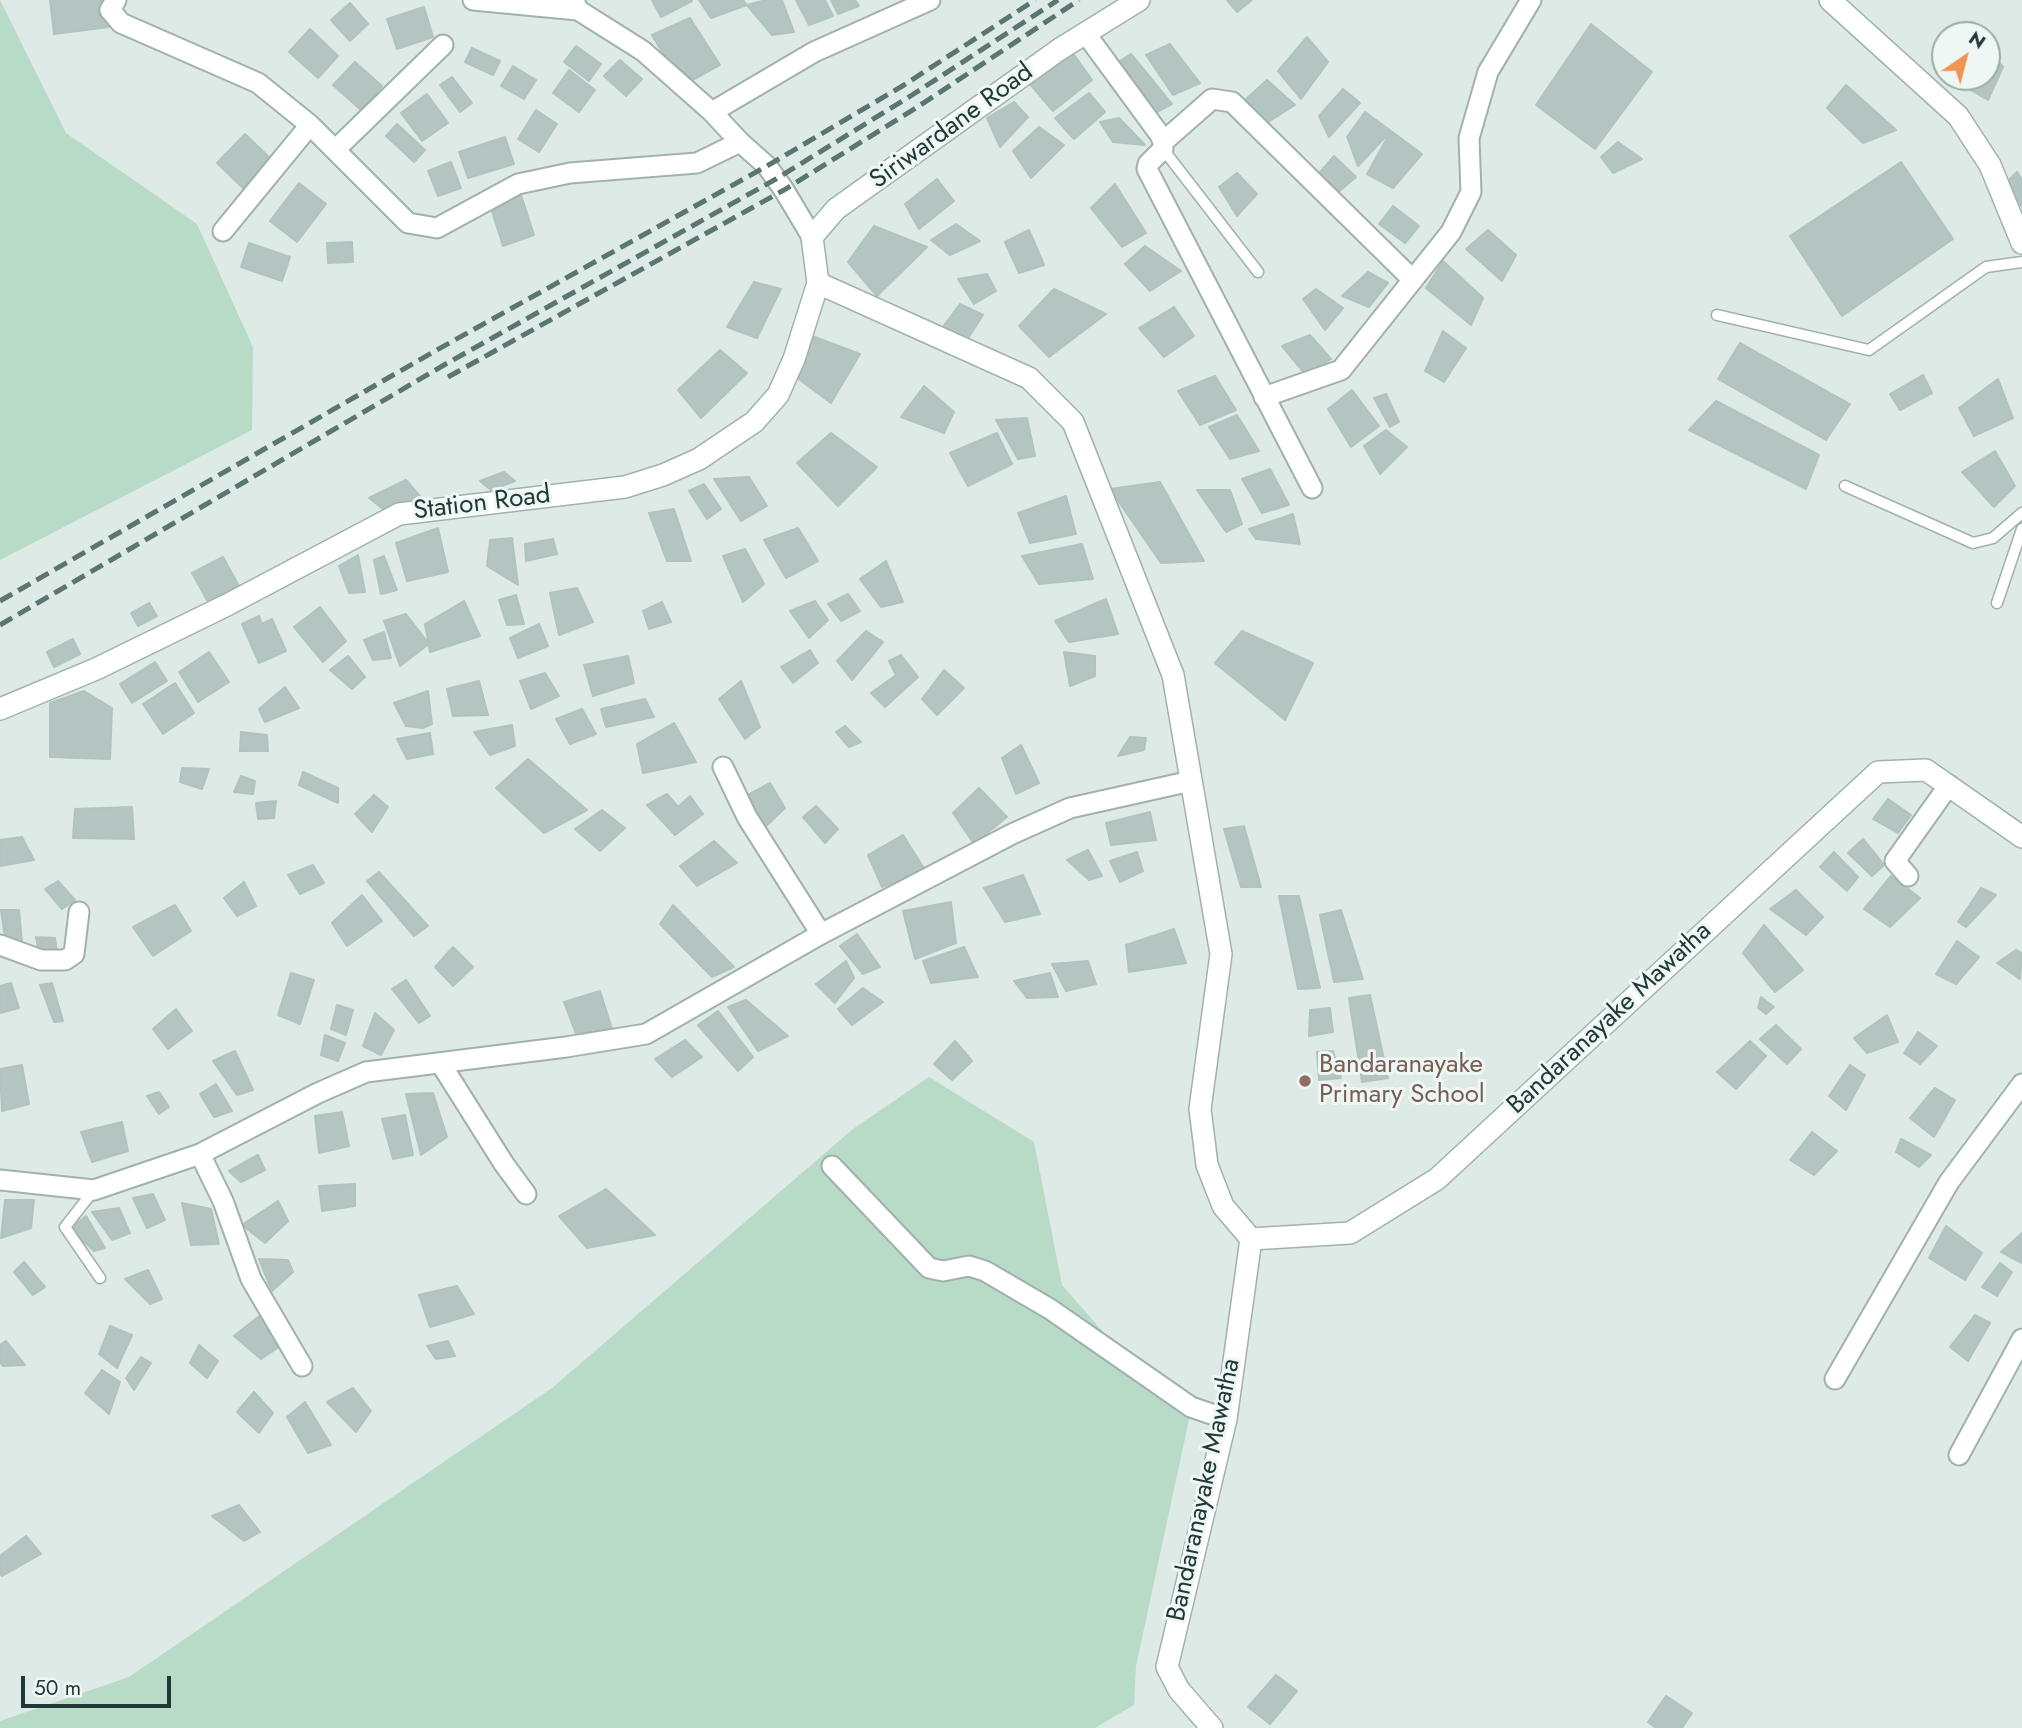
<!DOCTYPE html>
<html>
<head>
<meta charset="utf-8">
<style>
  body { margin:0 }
  #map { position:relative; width:2022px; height:1728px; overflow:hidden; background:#deeae6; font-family:Jost,sans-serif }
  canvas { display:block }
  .north { position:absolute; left:1931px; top:21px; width:70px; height:70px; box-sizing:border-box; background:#eff7f4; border:2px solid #9caba8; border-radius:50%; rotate:35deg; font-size:19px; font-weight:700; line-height:28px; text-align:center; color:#203936 }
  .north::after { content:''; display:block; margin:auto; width:24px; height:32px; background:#f09456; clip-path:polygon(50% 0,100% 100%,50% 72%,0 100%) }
  .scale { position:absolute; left:21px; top:1676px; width:150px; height:32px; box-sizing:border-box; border:4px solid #203936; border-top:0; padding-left:9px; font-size:21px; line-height:24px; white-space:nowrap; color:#203936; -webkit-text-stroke:5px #eff7f4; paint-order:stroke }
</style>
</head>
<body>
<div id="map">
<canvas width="2022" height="1728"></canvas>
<div class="north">N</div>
<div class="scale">50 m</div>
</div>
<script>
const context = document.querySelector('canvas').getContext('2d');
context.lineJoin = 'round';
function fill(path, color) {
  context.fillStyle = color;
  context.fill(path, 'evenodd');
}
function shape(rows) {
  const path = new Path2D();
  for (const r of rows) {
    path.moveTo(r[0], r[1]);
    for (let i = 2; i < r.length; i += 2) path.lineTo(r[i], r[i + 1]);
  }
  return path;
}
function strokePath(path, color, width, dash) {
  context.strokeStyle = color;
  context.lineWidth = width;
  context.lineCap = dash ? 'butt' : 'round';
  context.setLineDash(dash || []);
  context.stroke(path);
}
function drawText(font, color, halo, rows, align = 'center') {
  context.font = font + ' Jost,sans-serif';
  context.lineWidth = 6;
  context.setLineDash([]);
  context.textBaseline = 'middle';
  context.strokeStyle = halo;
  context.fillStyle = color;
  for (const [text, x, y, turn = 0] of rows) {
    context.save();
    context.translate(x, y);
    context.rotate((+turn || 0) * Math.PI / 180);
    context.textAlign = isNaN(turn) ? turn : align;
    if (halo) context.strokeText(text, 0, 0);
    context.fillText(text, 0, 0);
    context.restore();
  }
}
fill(shape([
  [0,0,66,133,197,224,253,347,252,430,0,560],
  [929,1077,1034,1142,1062,1285,1160,1397,1190,1415,1136,1666,1134,1705,1095,1728,0,1728,0,1721,129,1677,552,1388,853,1129]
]), '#b7dbc7');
const building = shape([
  [50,0,105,0,109,27,54,34,50,0],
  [652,0,691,0,692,1,661,17,652,0],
  [699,0,743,0,747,5,711,18,699,0],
  [766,0,782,0,794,32,772,35,747,5,766,0],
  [796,0,825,0,833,16,809,25,796,0],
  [831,0,855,0,859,6,838,14,831,0],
  [1227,0,1252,0,1237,12,1227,0],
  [350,3,368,24,350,41,331,20,350,3],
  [424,7,433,37,397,49,387,19,424,7],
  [690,18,720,65,693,80,665,57,652,35,690,18],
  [1591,24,1652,72,1595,149,1536,105,1591,24],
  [310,29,338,56,318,78,289,52,310,29],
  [1307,37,1328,62,1301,99,1278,71,1307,37],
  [1170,44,1200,83,1173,95,1146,55,1170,44],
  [576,46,601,64,589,81,564,62,576,46],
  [472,48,500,61,493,75,465,62,472,48],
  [1072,52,1092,80,1053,111,1030,84,1072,52],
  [1989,52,2003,67,1988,100,1967,88,1974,77,1987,77,1989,52],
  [1131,54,1172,104,1151,115,1115,64,1131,54],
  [620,60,642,79,626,96,604,76,620,60],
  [355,62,382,86,361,110,333,85,355,62],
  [513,66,536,80,524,99,501,86,513,66],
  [569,70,595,90,579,112,553,93,569,70],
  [452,77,472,103,460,112,440,85,452,77],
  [1267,80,1295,105,1265,124,1244,101,1267,80],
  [1846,85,1896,130,1863,143,1827,108,1846,85],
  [1343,89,1360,103,1329,137,1319,116,1343,89],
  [1089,93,1105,112,1074,139,1055,118,1089,93],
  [427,94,448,123,422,141,401,113,427,94],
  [1014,102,1028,117,1000,147,987,118,1014,102],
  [536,110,557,124,539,152,518,139,536,110],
  [1365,112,1391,131,1358,166,1347,137,1365,112],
  [1119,118,1145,145,1113,142,1100,122,1119,118],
  [397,124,425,150,414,162,386,136,397,124],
  [1039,127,1064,145,1031,178,1013,151,1039,127],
  [1391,131,1422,154,1393,188,1367,174,1391,131],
  [245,134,272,160,245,190,217,163,245,134],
  [505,137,514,164,468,178,459,152,505,137],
  [1618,142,1642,159,1613,173,1601,157,1618,142],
  [1334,156,1356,177,1335,195,1316,177,1334,156],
  [451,162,461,188,438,196,428,171,451,162],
  [1901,162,1953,239,1842,316,1790,236,1901,162],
  [2017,172,2022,180,2022,207,2006,183,2017,172],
  [1237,173,1257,194,1237,216,1219,187,1237,173],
  [937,179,954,201,919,229,905,204,937,179],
  [299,183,326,204,297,242,270,221,299,183],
  [1115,184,1146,233,1122,247,1091,208,1115,184],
  [521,195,534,235,503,246,490,205,521,195],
  [1393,206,1419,226,1405,243,1379,224,1393,206],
  [956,224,980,241,950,255,931,240,956,224],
  [874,226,927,247,877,296,848,262,874,226],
  [1029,230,1044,265,1019,273,1005,242,1029,230],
  [1488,230,1516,255,1502,281,1466,249,1488,230],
  [352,242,353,262,328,263,327,243,352,242],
  [249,243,290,257,282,281,241,267,249,243],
  [1145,246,1181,271,1150,291,1125,264,1145,246],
  [1443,261,1483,298,1471,325,1426,288,1443,261],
  [1368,272,1388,283,1369,307,1342,296,1368,272],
  [987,274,996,291,974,304,958,279,987,274],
  [754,282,781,289,757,338,727,327,754,282],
  [1054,289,1106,314,1049,357,1019,326,1054,289],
  [1316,289,1343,308,1325,330,1303,299,1316,289],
  [960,304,983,315,967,340,940,331,960,304],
  [1174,307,1194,336,1164,357,1139,328,1174,307],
  [1443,331,1466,348,1444,382,1425,371,1443,331],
  [1310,335,1331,359,1306,375,1282,346,1310,335],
  [812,336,860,354,831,403,796,377,812,336],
  [1740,343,1850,404,1826,440,1718,379,1740,343],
  [720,350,747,373,701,418,678,390,720,350],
  [1923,375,1932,393,1900,410,1890,394,1923,375],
  [1215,376,1236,410,1200,425,1178,391,1215,376],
  [1998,379,2013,418,1974,436,1959,408,1998,379],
  [924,386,954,412,944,433,901,417,924,386],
  [1352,390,1379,426,1351,447,1328,409,1352,390],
  [1386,394,1399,422,1390,427,1374,398,1386,394],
  [1716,401,1819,455,1806,489,1689,430,1716,401],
  [1237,415,1259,451,1230,459,1209,427,1237,415],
  [1027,418,1035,456,1018,459,996,420,1027,418],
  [1386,430,1407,447,1380,474,1364,446,1386,430],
  [831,433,877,467,838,506,797,463,831,433],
  [997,433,1012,464,968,486,950,453,997,433],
  [1995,451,2015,486,1994,507,1962,472,1995,451],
  [1270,469,1289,505,1262,513,1242,479,1270,469],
  [504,472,515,481,491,490,480,481,504,472],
  [749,477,767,506,741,521,714,479,749,477],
  [406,480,424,501,383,509,369,498,406,480],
  [1160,482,1204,561,1161,563,1110,489,1160,482],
  [704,484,721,509,707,519,689,491,704,484],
  [1197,490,1230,490,1242,524,1226,532,1197,490],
  [1066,496,1076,534,1030,543,1018,513,1066,496],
  [674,509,691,561,667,561,649,513,674,509],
  [1293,514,1300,544,1256,539,1249,529,1293,514],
  [438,528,448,572,407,581,396,543,438,528],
  [798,528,818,561,786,578,764,540,798,528],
  [512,538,518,585,487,566,490,540,512,538],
  [553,539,557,554,526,561,525,544,553,539],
  [1082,544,1093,579,1039,584,1022,556,1082,544],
  [745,549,764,584,743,602,723,556,745,549],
  [358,555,365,592,349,593,339,566,358,555],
  [384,556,397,590,381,594,374,560,384,556],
  [223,557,239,586,208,602,192,573,223,557],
  [886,561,903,602,881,607,860,579,886,561],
  [577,588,593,622,559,635,550,593,577,588],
  [848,594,860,611,841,621,828,604,848,594],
  [516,595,524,624,507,625,499,600,516,595],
  [1106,599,1118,634,1069,642,1055,621,1106,599],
  [464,601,480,636,430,652,425,624,464,601],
  [815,601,828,620,809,638,790,611,815,601],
  [662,602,671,622,649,629,643,611,662,602],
  [149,603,157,616,138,626,131,613,149,603],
  [320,607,346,641,323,662,294,627,320,607],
  [406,614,429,644,400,666,384,621,406,614],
  [259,616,262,624,272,619,286,651,259,663,242,624,259,616],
  [539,624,548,646,518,658,510,638,539,624],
  [866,631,883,642,852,680,837,661,866,631],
  [1242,631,1313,663,1285,720,1215,663,1242,631],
  [384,632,391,658,373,660,364,640,384,632],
  [73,639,80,654,54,667,47,652,73,639],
  [810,650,818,663,793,683,781,667,810,650],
  [209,652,229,682,198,702,179,672,209,652],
  [1064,652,1095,656,1095,676,1070,686,1064,652],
  [901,655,918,677,885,707,871,693,896,675,889,661,901,655],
  [348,656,365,677,352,689,330,670,348,656],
  [628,656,634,683,593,696,584,665,628,656],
  [155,662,167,681,132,703,120,684,155,662],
  [944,670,964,688,937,715,922,699,944,670],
  [545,673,559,696,531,709,520,681,545,673],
  [479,681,488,715,453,716,447,689,479,681],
  [741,681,760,727,745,739,719,699,741,681],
  [175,683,194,713,163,734,143,704,175,683],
  [285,687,299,708,265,722,259,709,285,687],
  [84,691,112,708,110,759,50,757,50,703,84,691],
  [428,691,432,724,423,728,406,726,394,703,428,691],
  [645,699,654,717,606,727,601,709,645,699],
  [582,709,596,734,570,744,556,719,582,709],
  [674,723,696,762,643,773,637,744,674,723],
  [512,725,515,746,490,755,474,732,512,725],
  [845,726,861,742,849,747,836,732,845,726],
  [241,732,267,735,268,751,240,751,241,732],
  [430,733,433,754,407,759,397,739,430,733],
  [1130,737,1146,738,1144,750,1118,756,1130,737],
  [1021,745,1039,783,1016,794,1002,758,1021,745],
  [528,759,587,810,544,833,496,788,528,759],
  [182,768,209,769,202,789,180,782,182,768],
  [303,772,338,788,338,803,299,785,303,772],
  [241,776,255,781,253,794,234,792,241,776],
  [770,783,785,808,762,830,741,799,770,783],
  [979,788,1007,817,974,844,953,813,979,788],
  [667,794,678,807,690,796,703,814,675,835,647,805,667,794],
  [374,795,388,807,372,832,355,814,374,795],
  [1888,799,1911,815,1898,833,1873,819,1888,799],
  [276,801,274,818,258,819,256,803,276,801],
  [816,806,838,829,825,843,803,817,816,806],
  [132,807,134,839,73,838,75,809,132,807],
  [602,810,625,828,600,851,575,829,602,810],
  [1150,812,1156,840,1111,845,1106,823,1150,812],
  [1244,826,1261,887,1241,887,1224,829,1244,826],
  [903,835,925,870,882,887,868,855,903,835],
  [22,837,34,860,0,866,0,840,22,837],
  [1863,839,1884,865,1872,876,1848,853,1863,839],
  [714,841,737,863,697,886,680,866,714,841],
  [1088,850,1102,876,1089,880,1067,860,1088,850],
  [1137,852,1143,871,1120,882,1110,861,1137,852],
  [1834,852,1858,877,1847,891,1820,867,1834,852],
  [313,865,324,883,300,894,288,875,313,865],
  [379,872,428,926,414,936,367,881,379,872],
  [1023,875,1040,914,1005,922,984,888,1023,875],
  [1891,876,1920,898,1890,927,1864,909,1891,876],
  [58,881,75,900,62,909,45,889,58,881],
  [244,882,256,906,237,916,224,898,244,882],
  [1981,888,1996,895,1966,927,1958,922,1981,888],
  [1796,890,1823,917,1806,935,1770,909,1796,890],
  [362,895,382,921,347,946,332,923,362,895],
  [1279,896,1299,896,1320,988,1298,989,1279,896],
  [951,902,956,943,915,959,903,911,951,902],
  [175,905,191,931,153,956,133,927,175,905],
  [673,905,734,967,712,977,660,924,673,905],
  [1,910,19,910,22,942,5,938,1,910],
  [1341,910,1363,979,1334,982,1320,915,1341,910],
  [1764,925,1803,970,1775,992,1743,953,1764,925],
  [1174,929,1186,963,1129,972,1126,945,1174,929],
  [857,934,880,967,863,974,840,946,857,934],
  [36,937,55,938,57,953,39,954,36,937],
  [1957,941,1979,957,1956,984,1936,974,1957,941],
  [453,947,473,967,453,986,435,967,453,947],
  [964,947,978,977,931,983,923,961,964,947],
  [2016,950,2022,953,2020,979,1997,963,2016,950],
  [846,961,854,978,835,1003,816,984,846,961],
  [1088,961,1096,984,1066,991,1052,964,1088,961],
  [291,973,314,980,300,1024,278,1015,291,973],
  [1050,973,1058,997,1027,998,1014,981,1050,973],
  [406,980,430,1016,419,1023,392,989,406,980],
  [11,983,19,1008,0,1013,0,986,11,983],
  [52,983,63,1021,54,1022,40,985,52,983],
  [863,988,883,1002,852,1025,838,1009,863,988],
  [600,991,612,1029,578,1039,564,1002,600,991],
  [1370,995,1388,1078,1362,1082,1349,998,1370,995],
  [1761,997,1774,1007,1766,1014,1758,1008,1761,997],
  [746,1000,788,1036,758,1051,728,1007,746,1000],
  [337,1005,353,1010,346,1035,331,1029,337,1005],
  [1330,1008,1333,1032,1309,1036,1310,1010,1330,1008],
  [176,1009,192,1031,168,1049,153,1029,176,1009],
  [718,1011,753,1057,738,1071,698,1025,718,1011],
  [375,1013,394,1030,381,1055,363,1046,375,1013],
  [1887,1015,1898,1042,1867,1053,1854,1038,1887,1015],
  [1776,1025,1801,1049,1787,1064,1760,1039,1776,1025],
  [1918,1032,1937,1046,1920,1064,1904,1053,1918,1032],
  [325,1035,345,1043,338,1061,321,1055,325,1035],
  [685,1040,702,1057,672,1077,655,1059,685,1040],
  [955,1041,972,1061,952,1080,934,1064,955,1041],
  [1750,1041,1766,1056,1736,1089,1717,1072,1750,1041],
  [235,1051,253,1090,237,1095,213,1061,235,1051],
  [1333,1051,1341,1078,1319,1080,1317,1052,1333,1051],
  [22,1065,29,1104,2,1111,0,1069,22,1065],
  [1850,1065,1865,1075,1846,1110,1829,1096,1850,1065],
  [216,1084,232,1111,214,1117,200,1094,216,1084],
  [1935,1088,1955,1100,1934,1137,1910,1118,1935,1088],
  [159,1092,169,1107,159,1114,147,1096,159,1092],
  [433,1093,447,1137,421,1155,406,1094,433,1093],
  [342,1112,349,1146,319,1153,315,1116,342,1112],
  [405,1115,413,1155,393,1159,382,1119,405,1115],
  [122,1122,128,1151,92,1162,81,1132,122,1122],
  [1812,1132,1837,1151,1814,1175,1790,1160,1812,1132],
  [1901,1139,1931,1155,1919,1167,1896,1152,1901,1139],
  [258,1155,265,1170,241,1182,229,1171,258,1155],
  [355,1184,355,1206,322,1211,319,1186,355,1184],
  [606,1189,655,1235,587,1248,559,1216,606,1189],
  [153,1194,165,1220,147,1228,133,1198,153,1194],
  [5,1200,34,1200,31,1228,1,1238,5,1200],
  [278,1201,288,1221,265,1243,242,1225,278,1201],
  [182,1203,211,1209,219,1244,191,1245,182,1203],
  [119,1208,130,1233,112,1240,92,1212,119,1208],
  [86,1216,105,1248,94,1251,70,1229,86,1216],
  [1946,1226,1982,1253,1965,1280,1929,1258,1946,1226],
  [2022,1233,2022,1263,2001,1252,2022,1233],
  [259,1259,288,1260,293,1272,272,1291,259,1259],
  [24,1262,45,1287,33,1295,14,1272,24,1262],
  [2000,1263,2012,1272,1997,1296,1982,1287,2000,1263],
  [148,1270,162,1299,150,1304,125,1279,148,1270],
  [457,1286,474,1314,430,1327,419,1295,457,1286],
  [263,1313,285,1343,261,1359,234,1336,263,1313],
  [1975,1315,1990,1323,1968,1361,1950,1347,1975,1315],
  [110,1326,132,1335,117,1368,99,1354,110,1326],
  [6,1341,25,1365,3,1366,0,1362,0,1345,6,1341],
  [448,1341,455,1356,436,1359,427,1346,448,1341],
  [199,1345,218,1361,207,1378,190,1363,199,1345],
  [141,1357,151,1363,134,1390,126,1378,141,1357],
  [102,1370,120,1382,109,1414,85,1393,102,1370],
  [353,1388,371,1411,356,1432,327,1402,353,1388],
  [254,1392,273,1413,259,1433,237,1412,254,1392],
  [305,1402,331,1445,308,1453,287,1417,305,1402],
  [239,1505,260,1532,244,1541,212,1516,239,1505],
  [26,1536,41,1554,2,1576,0,1574,0,1556,26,1536],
  [1276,1675,1297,1691,1270,1724,1248,1707,1276,1675],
  [1666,1696,1692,1713,1682,1728,1656,1728,1648,1722,1666,1696]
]);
fill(building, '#b4c4c0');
strokePath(building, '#b1c3be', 2);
const service = shape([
  [1163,149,1258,272],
  [1717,315,1869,350,1986,267,2022,262],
  [1845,486,1973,543,1993,538,2022,513],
  [1997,603,2022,529],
  [94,1190,65,1227,100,1278]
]);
const minor = shape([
  [116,0,110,10,121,23,258,83,310,125,408,223,437,228,518,184,570,173,697,163,740,142],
  [473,0,578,10],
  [574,0,578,10,643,51,712,112,740,142,767,166,784,190,812,237],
  [1086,34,1160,135,1163,142,1163,149,1148,164,1147,169,1312,488],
  [712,112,814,52,930,0],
  [1163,142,1212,99,1232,102,1413,280],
  [335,150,443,45],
  [223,231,310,125],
  [1264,397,1341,370,1451,232,1471,192,1469,138,1488,72,1531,0],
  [723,767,747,817,821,934],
  [1908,876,1895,861,1949,785],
  [0,945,41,960,65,960,74,954,79,912],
  [441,1064,504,1164,526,1194],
  [200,1154,223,1201,251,1279,302,1366],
  [832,1166,929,1268,943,1271,969,1266,985,1271,1050,1309,1191,1407,1226,1419],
  [0,1180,94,1190,200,1154,318,1093,366,1072,566,1047,646,1034,821,934,1012,834,1070,808,1191,781],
  [1835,1379,1949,1182,2022,1084],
  [1959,1455,2022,1339]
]);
const tertiary = shape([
  [1830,0,1958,116,1990,165,2022,243],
  [818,283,1029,378,1073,422,1173,675,1221,954,1200,1109,1207,1165,1223,1206,1251,1239],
  [0,709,96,669,227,605,399,514,625,487,663,475,699,459,754,422,778,395,794,359,818,283,812,237,836,209,1060,49,1139,0],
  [1212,1728,1179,1690,1167,1667,1226,1419,1251,1239,1350,1233,1437,1179,1878,772,1926,770,2022,837]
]);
strokePath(service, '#a1b1ae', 13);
strokePath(minor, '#a1b1ae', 23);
strokePath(tertiary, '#a1b1ae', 24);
strokePath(service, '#fff', 10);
strokePath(minor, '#fff', 19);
strokePath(tertiary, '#fff', 21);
strokePath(shape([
  [448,377,784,190,916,108,1079,0],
  [0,601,435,351,767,166,904,85,1035,0],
  [0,625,444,365,776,179,909,97,1058,0]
]), '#5a7572', 5, [14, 7]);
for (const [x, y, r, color] of [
  [1305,1081,7,"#8d6e63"]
]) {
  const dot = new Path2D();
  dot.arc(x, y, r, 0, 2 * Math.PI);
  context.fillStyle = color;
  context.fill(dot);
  strokePath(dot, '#eff7f4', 2.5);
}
drawText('26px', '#203936', '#eff7f4', [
  ["Siriwardane Road",952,127,-36],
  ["Station Road",482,504,-7],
  ["Bandaranayake Mawatha",1610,1019,-43],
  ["Bandaranayake Mawatha",1205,1490,-78]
]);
drawText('26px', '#785e54', '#eff7f4', [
  ["Bandaranayake",1319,1066],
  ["Primary School",1319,1096]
], 'left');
</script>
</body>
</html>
